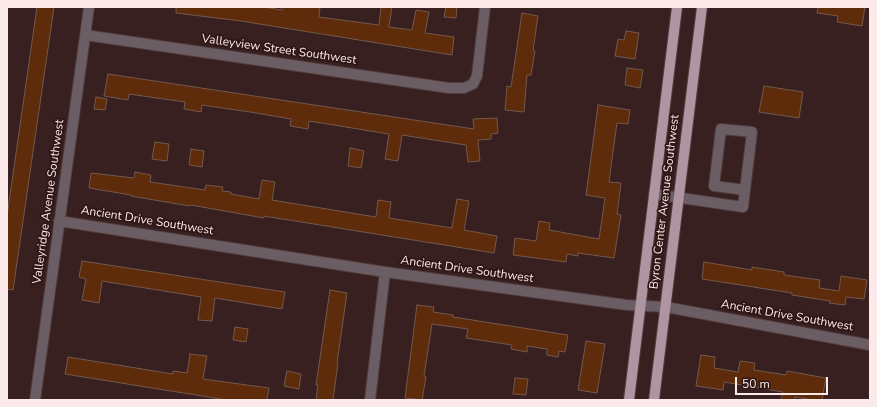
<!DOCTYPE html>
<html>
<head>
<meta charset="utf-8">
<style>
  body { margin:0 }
  #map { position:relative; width:877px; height:407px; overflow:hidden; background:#381f20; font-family:"Nunito Sans",sans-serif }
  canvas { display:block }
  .frame { position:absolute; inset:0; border:8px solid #fceaea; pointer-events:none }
  .scale { position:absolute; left:735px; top:377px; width:93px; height:18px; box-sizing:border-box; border:2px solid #fceaea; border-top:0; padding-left:5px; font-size:12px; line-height:14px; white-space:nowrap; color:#fceaea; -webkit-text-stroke:3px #2e1616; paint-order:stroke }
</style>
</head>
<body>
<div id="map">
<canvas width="877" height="407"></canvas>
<div class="frame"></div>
<div class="scale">50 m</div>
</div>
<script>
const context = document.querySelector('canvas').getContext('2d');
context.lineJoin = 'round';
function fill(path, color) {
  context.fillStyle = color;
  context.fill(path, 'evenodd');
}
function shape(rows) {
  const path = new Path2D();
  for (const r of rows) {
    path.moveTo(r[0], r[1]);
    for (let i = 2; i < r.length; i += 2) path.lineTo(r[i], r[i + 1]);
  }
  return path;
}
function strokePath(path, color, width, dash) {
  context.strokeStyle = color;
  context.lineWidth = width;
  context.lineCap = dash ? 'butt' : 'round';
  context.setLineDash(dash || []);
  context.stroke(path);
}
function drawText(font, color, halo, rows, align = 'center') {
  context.font = font + ' "Nunito Sans",sans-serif';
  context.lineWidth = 3.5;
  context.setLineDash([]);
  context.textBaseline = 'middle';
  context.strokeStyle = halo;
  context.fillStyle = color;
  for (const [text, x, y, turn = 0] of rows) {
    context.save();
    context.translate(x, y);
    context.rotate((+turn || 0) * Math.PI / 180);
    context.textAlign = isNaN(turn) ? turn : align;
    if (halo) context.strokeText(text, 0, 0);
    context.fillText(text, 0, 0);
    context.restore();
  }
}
const building = shape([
  [37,7,54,7,13,290,7,289,7,216,37,7],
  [176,7,263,7,282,10,282,7,320,7,319,17,379,25,381,7,392,7,389,27,412,30,416,10,429,12,425,33,454,37,452,55,241,21,176,13,176,7],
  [446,7,457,7,456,18,444,17,446,7],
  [818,7,865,7,862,26,837,22,838,16,817,13,818,7],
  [522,13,538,16,533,50,535,51,531,75,527,75,524,112,505,110,507,86,511,87,522,13],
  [626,31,639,33,635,59,615,56,618,39,624,40,626,31],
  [627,68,643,70,640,88,625,85,627,68],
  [108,74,474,129,473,119,497,118,498,133,491,134,491,139,478,140,480,161,468,162,466,145,402,135,398,161,385,159,389,134,309,121,308,129,290,126,291,119,250,112,202,105,201,112,184,109,185,102,129,94,128,100,104,96,108,74],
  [764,86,803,92,799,118,759,112,764,86],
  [96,97,107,99,105,110,94,109,96,97],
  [598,105,630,110,628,124,617,123,612,159,609,182,621,183,617,214,621,215,614,258,578,253,578,256,567,254,566,262,513,255,515,238,536,241,539,221,550,223,549,230,599,239,605,198,586,195,598,105],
  [155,142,169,144,167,161,152,159,155,142],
  [350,148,364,151,361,168,348,166,350,148],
  [191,149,204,151,202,167,189,165,191,149],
  [135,172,151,175,150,182,205,190,206,185,223,187,222,191,231,192,231,194,259,199,262,180,275,182,272,200,376,217,378,200,391,202,389,218,452,228,457,199,469,201,464,230,497,236,494,253,264,216,264,218,191,205,190,206,166,202,131,196,131,195,89,188,91,173,134,178,135,172],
  [82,261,285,292,282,309,215,298,212,321,198,320,201,297,102,281,99,303,82,300,86,279,79,277,82,261],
  [704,262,752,270,752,267,784,272,784,275,820,280,819,288,839,291,841,276,867,280,864,299,846,297,845,305,829,303,830,301,792,295,792,293,702,279,704,262],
  [330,290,347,293,337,363,338,363,333,400,316,400,318,385,316,385,330,290],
  [417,305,434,307,433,312,453,315,453,317,568,335,565,352,559,351,558,357,547,355,547,349,527,346,527,352,511,349,512,345,466,338,468,329,432,324,424,376,426,377,422,400,405,398,417,305],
  [235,327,248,329,246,342,233,340,235,327],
  [586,341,605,344,597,393,578,390,586,341],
  [190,354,207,356,203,379,269,388,267,400,227,400,65,374,68,357,173,374,173,371,187,373,190,354],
  [701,355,715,357,714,368,738,372,740,361,755,363,754,370,786,375,787,371,826,378,822,400,814,400,795,397,795,400,781,400,783,392,724,382,723,390,696,386,701,355],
  [287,371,301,374,299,389,284,386,287,371],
  [515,378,528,379,526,395,513,394,515,378]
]);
fill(building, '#5e2b0b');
strokePath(building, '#73594c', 1);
const minor = shape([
  [85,35,449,88,464,88,473,84,477,76,485,7],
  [654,194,743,207,745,190,752,132,721,129,714,186,745,190],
  [59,221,385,272,627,305,666,307,870,345],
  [35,400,89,7],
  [370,400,385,272]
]);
const major = shape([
  [629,400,677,7],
  [654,400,702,7]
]);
strokePath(minor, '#533b3c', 12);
strokePath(major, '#533b3c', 12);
strokePath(minor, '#6a5e64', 10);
strokePath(major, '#ae95a1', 10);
drawText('12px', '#fceaea', '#2e1616', [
  ["Valleyview Street Southwest",279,50,8],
  ["Valleyridge Avenue Southwest",49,202,-82],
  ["Byron Center Avenue Southwest",665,202,-83],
  ["Ancient Drive Southwest",147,221,9],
  ["Ancient Drive Southwest",467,270,8],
  ["Ancient Drive Southwest",787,316,10]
]);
</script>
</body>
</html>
